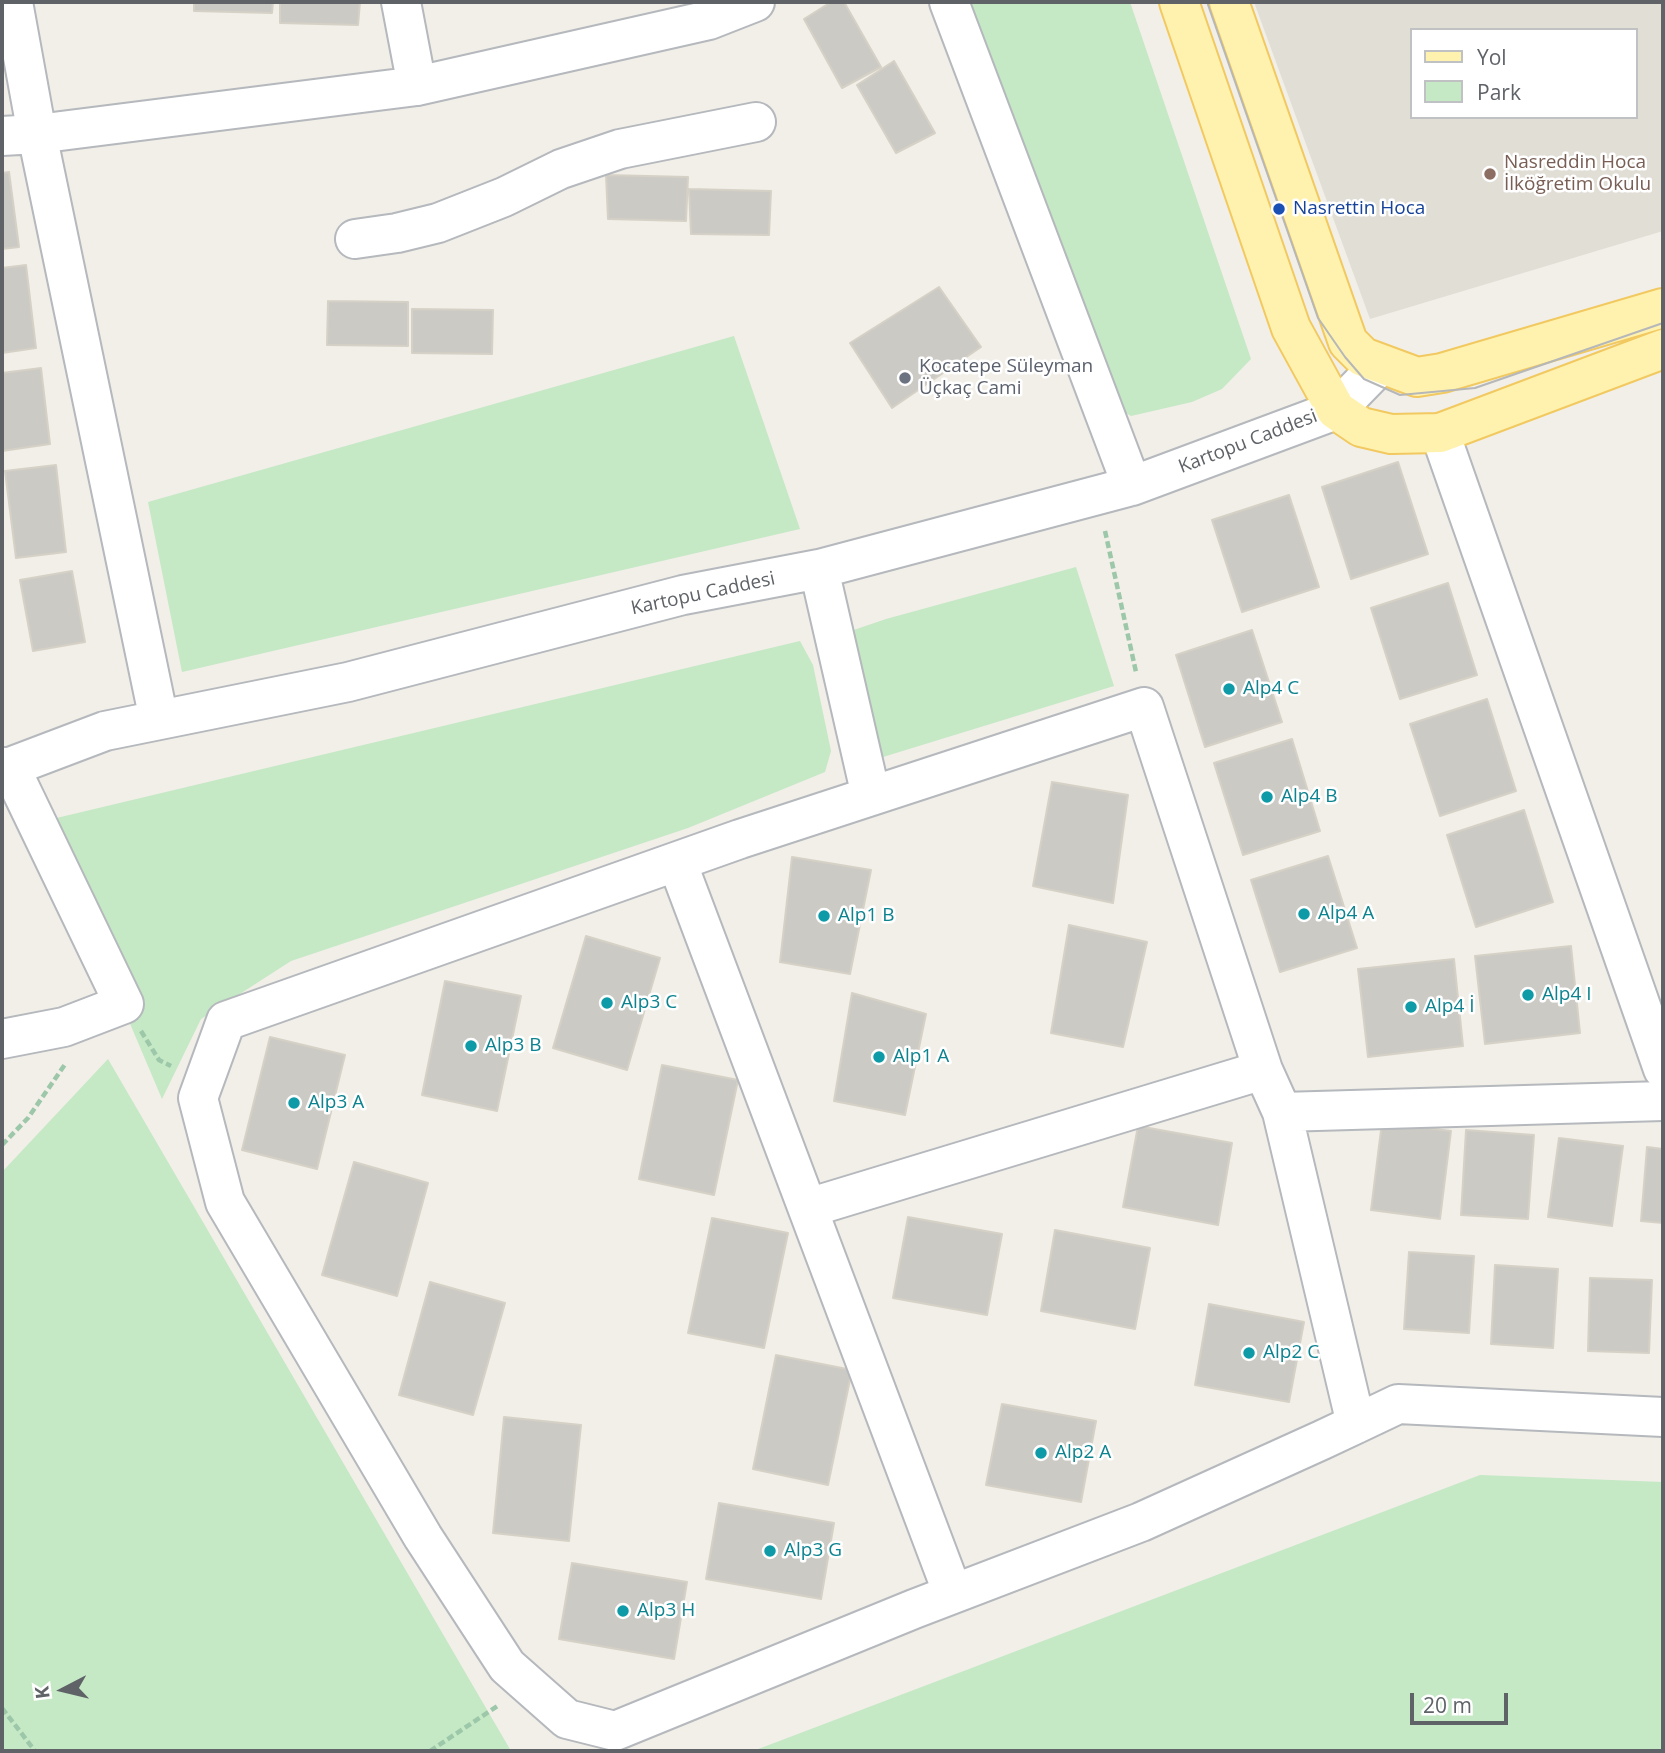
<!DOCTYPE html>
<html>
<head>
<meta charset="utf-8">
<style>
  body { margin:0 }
  #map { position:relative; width:1665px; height:1753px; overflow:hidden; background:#f1efe8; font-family:"Open Sans",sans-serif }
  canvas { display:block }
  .frame { position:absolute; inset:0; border:4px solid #5f6368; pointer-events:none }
  .legend { position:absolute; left:1410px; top:28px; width:228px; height:91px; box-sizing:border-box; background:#fff; border:2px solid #bfc1c3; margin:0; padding:9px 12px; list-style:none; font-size:21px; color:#5f6368 }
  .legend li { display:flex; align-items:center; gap:14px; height:35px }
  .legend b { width:35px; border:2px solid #bfc1c3 }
  .north { position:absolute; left:28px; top:1655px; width:70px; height:70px; -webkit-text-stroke:5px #fff; paint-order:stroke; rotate:263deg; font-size:19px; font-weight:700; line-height:28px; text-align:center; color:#5f6368 }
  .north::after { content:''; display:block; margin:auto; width:24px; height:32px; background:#5f6368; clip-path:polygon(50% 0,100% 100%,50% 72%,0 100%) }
  .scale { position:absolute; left:1410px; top:1693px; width:98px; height:32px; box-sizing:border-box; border:4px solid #5f6368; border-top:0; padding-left:9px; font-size:21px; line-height:24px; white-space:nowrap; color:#5f6368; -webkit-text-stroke:5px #fff; paint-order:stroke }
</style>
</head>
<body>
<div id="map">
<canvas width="1665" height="1753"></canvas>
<div class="frame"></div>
<ul class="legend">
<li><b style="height:9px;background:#fff2af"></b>Yol</li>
<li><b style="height:19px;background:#c5e8c5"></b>Park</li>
</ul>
<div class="north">K</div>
<div class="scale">20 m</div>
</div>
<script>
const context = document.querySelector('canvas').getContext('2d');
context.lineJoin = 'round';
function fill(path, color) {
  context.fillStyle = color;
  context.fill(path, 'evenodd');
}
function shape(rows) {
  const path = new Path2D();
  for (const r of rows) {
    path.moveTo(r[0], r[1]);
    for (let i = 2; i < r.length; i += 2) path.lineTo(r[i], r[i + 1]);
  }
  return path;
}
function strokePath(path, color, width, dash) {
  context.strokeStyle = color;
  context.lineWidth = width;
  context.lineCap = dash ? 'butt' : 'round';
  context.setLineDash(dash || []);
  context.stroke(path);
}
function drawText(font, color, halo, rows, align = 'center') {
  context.font = font + ' "Open Sans",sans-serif';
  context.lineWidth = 5;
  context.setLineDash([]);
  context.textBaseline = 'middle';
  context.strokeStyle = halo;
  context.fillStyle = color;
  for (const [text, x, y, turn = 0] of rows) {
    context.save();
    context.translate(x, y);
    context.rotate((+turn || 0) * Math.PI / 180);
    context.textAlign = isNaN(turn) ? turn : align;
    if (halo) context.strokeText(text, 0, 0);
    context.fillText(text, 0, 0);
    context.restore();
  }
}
fill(shape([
  [1254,2,1663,2,1663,231,1370,319],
  [1411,30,1635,30,1635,117,1411,117]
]), '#e1ded6');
fill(shape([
  [961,2,1130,2,1251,359,1222,389,1192,402,1131,416,1114,406],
  [734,336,800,529,182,672,148,502],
  [1076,567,1114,686,883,757,870,750,845,633,886,619],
  [800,641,813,665,831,751,825,772,688,828,291,961,201,1019,162,1099,44,821],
  [108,1059,511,1751,2,1751,2,1172],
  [1480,1475,1663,1482,1663,1751,753,1751]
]), '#c5e8c5');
const building = shape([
  [194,2,273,2,272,13,194,11,194,2],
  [280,2,360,2,358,25,280,23,280,2],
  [831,2,844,2,881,67,842,88,804,19,831,2],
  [894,61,935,133,896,153,857,85,894,61],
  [9,172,19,247,2,249,2,173,9,172],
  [606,175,688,177,686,221,608,219,606,175],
  [689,189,771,191,769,235,691,234,689,189],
  [26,265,36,348,2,353,2,268,26,265],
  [939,287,981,347,892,408,850,343,939,287],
  [328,301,408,302,408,346,327,345,328,301],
  [412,309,493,310,492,354,412,353,412,309],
  [41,368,50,444,2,451,2,373,41,368],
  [1398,462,1428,554,1351,579,1322,487,1398,462],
  [56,465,66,552,16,558,5,471,56,465],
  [1289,495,1319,587,1242,612,1212,520,1289,495],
  [72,571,85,642,33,651,20,580,72,571],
  [1448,583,1477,675,1400,699,1371,608,1448,583],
  [1252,630,1282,722,1205,747,1176,655,1252,630],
  [1487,699,1516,791,1440,816,1410,724,1487,699],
  [1292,739,1320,831,1243,855,1214,763,1292,739],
  [1052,782,1128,795,1113,903,1033,886,1052,782],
  [1524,810,1553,902,1476,927,1447,835,1524,810],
  [1328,856,1357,948,1280,972,1251,880,1328,856],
  [792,857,871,870,850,974,780,962,792,857],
  [1069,925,1147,942,1123,1047,1051,1033,1069,925],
  [586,936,660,958,627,1070,553,1048,586,936],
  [1571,946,1580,1033,1485,1044,1475,956,1571,946],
  [1454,959,1463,1046,1368,1057,1358,969,1454,959],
  [445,981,521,996,497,1111,422,1095,445,981],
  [852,993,926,1014,905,1115,834,1101,852,993],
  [270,1037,345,1055,317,1169,242,1150,270,1037],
  [662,1065,738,1080,714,1195,639,1179,662,1065],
  [1382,1122,1451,1131,1440,1219,1371,1210,1382,1122],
  [1138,1126,1232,1143,1218,1225,1123,1207,1138,1126],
  [1466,1130,1534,1135,1528,1219,1461,1215,1466,1130],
  [1559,1138,1623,1146,1612,1226,1548,1217,1559,1138],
  [1647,1147,1663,1149,1663,1223,1641,1221,1647,1147],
  [354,1162,428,1183,397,1296,322,1275,354,1162],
  [908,1217,1002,1234,987,1315,893,1298,908,1217],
  [712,1218,788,1233,764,1348,688,1333,712,1218],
  [1055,1230,1150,1248,1135,1329,1041,1311,1055,1230],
  [1409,1252,1474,1256,1469,1333,1404,1329,1409,1252],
  [1495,1265,1558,1269,1553,1348,1491,1344,1495,1265],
  [1590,1278,1652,1280,1649,1353,1588,1351,1590,1278],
  [430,1282,505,1303,473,1415,399,1395,430,1282],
  [1209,1304,1304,1322,1289,1402,1195,1385,1209,1304],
  [776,1355,852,1370,828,1485,753,1469,776,1355],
  [1002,1404,1096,1421,1081,1502,986,1485,1002,1404],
  [504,1417,581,1425,569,1541,493,1533,504,1417],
  [719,1503,834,1523,821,1599,706,1579,719,1503],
  [572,1563,687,1582,674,1659,559,1639,572,1563]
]);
fill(building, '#cccac5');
strokePath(building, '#d6d1c6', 2);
const minor = shape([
  [13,2,37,134,159,720],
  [401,2,417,86],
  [949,2,1132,486],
  [2,136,37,134,417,86,709,20,755,2],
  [355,239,397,233,438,223,504,197,561,169,620,149,756,122],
  [1440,433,1663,1069],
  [819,569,871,796],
  [2,767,10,767,105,731,348,682,683,595,819,569,1132,486,1336,410,1380,365],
  [677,862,953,1594],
  [2,1039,64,1027,124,1004,10,767],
  [1282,1112,1663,1101],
  [808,1208,1263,1070],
  [1356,1424,1282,1112,1263,1070,1144,707,740,839,226,1021,198,1098,225,1202,423,1537,507,1666,567,1719,615,1731,914,1609,1141,1522,1322,1440,1356,1424,1398,1404,1663,1417]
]);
const major = shape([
  [1179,2,1291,328,1336,410,1361,427,1391,434,1440,433,1663,349],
  [1229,2,1348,342,1363,357,1417,377,1442,373,1663,308]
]);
strokePath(minor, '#b5b8bc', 42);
strokePath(major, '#f2c960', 42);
strokePath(shape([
  [1105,531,1136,672],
  [141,1031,159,1060,171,1066],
  [2,1145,28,1118,66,1063],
  [2,1708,35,1751],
  [430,1751,499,1705]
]), '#9cc7a9', 4.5, [7, 3.5]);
strokePath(minor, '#fff', 38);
strokePath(major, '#fff2af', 38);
strokePath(shape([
  [1207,2,1318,318,1345,357,1364,379,1400,395,1475,388,1663,323]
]), '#b6b7b8', 2);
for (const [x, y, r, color] of [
  [1490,174,7,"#8d6e63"],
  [1279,209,7,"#1a4fb4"],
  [905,378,7,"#6b7280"],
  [1229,689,7,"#0f9aa8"],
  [1267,797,7,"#0f9aa8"],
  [1304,914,7,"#0f9aa8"],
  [824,916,7,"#0f9aa8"],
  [1528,995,7,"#0f9aa8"],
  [607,1003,7,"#0f9aa8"],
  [1411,1007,7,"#0f9aa8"],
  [471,1046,7,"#0f9aa8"],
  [879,1057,7,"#0f9aa8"],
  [294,1103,7,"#0f9aa8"],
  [1249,1353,7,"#0f9aa8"],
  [1041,1453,7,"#0f9aa8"],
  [770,1551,7,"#0f9aa8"],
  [623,1611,7,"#0f9aa8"]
]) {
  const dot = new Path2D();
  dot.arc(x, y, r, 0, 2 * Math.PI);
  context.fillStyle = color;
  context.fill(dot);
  strokePath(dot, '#fff', 2.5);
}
drawText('19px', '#785e54', '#fff', [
  ["Nasreddin Hoca",1504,163],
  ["İlköğretim Okulu",1504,185]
], 'left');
drawText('19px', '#164399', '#fff', [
  ["Nasrettin Hoca",1293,209]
], 'left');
drawText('19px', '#5b616d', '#fff', [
  ["Kocatepe Süleyman",919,367],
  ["Üçkaç Cami",919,389]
], 'left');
drawText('19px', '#5f6368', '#fff', [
  ["Kartopu Caddesi",1248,442,-21],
  ["Kartopu Caddesi",703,594,-12]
]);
drawText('19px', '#0d838f', '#fff', [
  ["Alp4 C",1243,689],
  ["Alp4 B",1281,797],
  ["Alp4 A",1318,914],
  ["Alp1 B",838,916],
  ["Alp4 I",1542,995],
  ["Alp3 C",621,1003],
  ["Alp4 İ",1425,1007],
  ["Alp3 B",485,1046],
  ["Alp1 A",893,1057],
  ["Alp3 A",308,1103],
  ["Alp2 C",1263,1353],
  ["Alp2 A",1055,1453],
  ["Alp3 G",784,1551],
  ["Alp3 H",637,1611]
], 'left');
</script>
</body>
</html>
